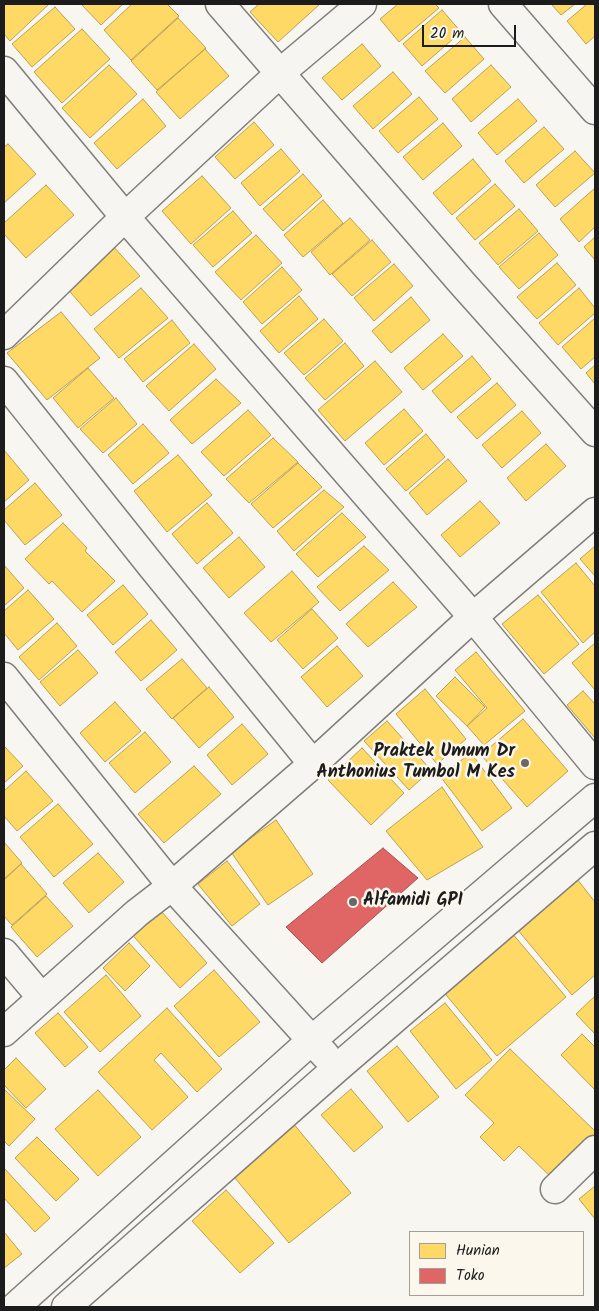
<!DOCTYPE html>
<html>
<head>
<meta charset="utf-8">
<style>
  body { margin:0 }
  #map { position:relative; width:599px; height:1311px; overflow:hidden; background:#f8f6f0; font-family:Kalam,sans-serif }
  canvas { display:block }
  .frame { position:absolute; inset:0; border:5px solid #1c1c1c; pointer-events:none }
  .legend { position:absolute; left:409px; top:1231px; width:175px; height:65px; box-sizing:border-box; background:#fbf7ec; border:1px solid #a29f99; margin:0; padding:6px 9px; list-style:none; font-size:15px; color:#1c1c1c }
  .legend li { display:flex; align-items:center; gap:10px; height:25px }
  .legend b { width:25px; border:1px solid #a29f99 }
  .scale { position:absolute; left:422px; top:25px; width:94px; height:22px; box-sizing:border-box; border:2px solid #1c1c1c; border-top:0; padding-left:6px; font-size:15px; line-height:18px; white-space:nowrap; color:#1c1c1c; -webkit-text-stroke:4px #fbf7ec; paint-order:stroke }
</style>
</head>
<body>
<div id="map">
<canvas width="599" height="1311"></canvas>
<div class="frame"></div>
<ul class="legend">
<li><b style="height:14px;background:#ffd966"></b>Hunian</li>
<li><b style="height:14px;background:#e06666"></b>Toko</li>
</ul>
<div class="scale">20 m</div>
</div>
<script>
const context = document.querySelector('canvas').getContext('2d');
context.lineJoin = 'round';
function fill(path, color) {
  context.fillStyle = color;
  context.fill(path, 'evenodd');
}
function shape(rows) {
  const path = new Path2D();
  for (const r of rows) {
    path.moveTo(r[0], r[1]);
    for (let i = 2; i < r.length; i += 2) path.lineTo(r[i], r[i + 1]);
  }
  return path;
}
function strokePath(path, color, width, dash) {
  context.strokeStyle = color;
  context.lineWidth = width;
  context.lineCap = dash ? 'butt' : 'round';
  context.setLineDash(dash || []);
  context.stroke(path);
}
function drawText(font, color, halo, rows, align = 'center') {
  context.font = font + ' Kalam,sans-serif';
  context.lineWidth = 5;
  context.setLineDash([]);
  context.textBaseline = 'middle';
  context.strokeStyle = halo;
  context.fillStyle = color;
  for (const [text, x, y, turn = 0] of rows) {
    context.save();
    context.translate(x, y);
    context.rotate((+turn || 0) * Math.PI / 180);
    context.textAlign = isNaN(turn) ? turn : align;
    if (halo) context.strokeText(text, 0, 0);
    context.fillText(text, 0, 0);
    context.restore();
  }
}
const homes = shape([
  [4,4,49,4,10,41,4,34,4,4],
  [81,4,123,4,101,25,81,4],
  [132,4,167,4,179,16,131,60,104,30,132,4],
  [259,4,320,4,278,42,250,12,259,4],
  [398,4,435,4,439,8,399,42,380,19,398,4],
  [551,4,575,4,561,15,551,4],
  [587,4,595,4,595,36,586,44,567,21,587,4],
  [55,7,75,29,32,67,12,44,55,7],
  [442,10,461,32,422,66,403,44,442,10],
  [178,18,206,48,157,90,131,61,178,18],
  [82,29,110,59,62,103,34,72,82,29],
  [465,37,484,59,445,93,425,71,465,37],
  [362,44,381,66,342,100,322,78,362,44],
  [205,49,229,76,180,119,156,92,205,49],
  [109,65,137,94,90,138,62,108,109,65],
  [491,65,511,87,471,122,452,99,491,65],
  [393,72,412,94,373,129,353,106,393,72],
  [419,97,438,119,398,153,379,131,419,97],
  [143,99,166,126,117,169,94,143,143,99],
  [518,99,537,121,497,155,478,133,518,99],
  [254,122,274,145,235,179,215,157,254,122],
  [443,123,462,146,423,180,403,157,443,123],
  [544,127,564,149,524,183,505,161,544,127],
  [8,144,36,174,4,203,4,147,8,144],
  [281,149,300,171,260,206,241,183,281,149],
  [575,151,595,173,555,207,536,185,575,151],
  [473,159,491,181,452,215,433,193,473,159],
  [303,174,322,196,283,231,263,209,303,174],
  [202,176,231,208,191,244,162,211,202,176],
  [495,184,515,206,475,240,456,218,495,184],
  [46,185,74,215,26,258,4,234,4,223,46,185],
  [595,188,595,227,579,242,560,219,595,188],
  [323,200,343,223,303,257,284,235,323,200],
  [519,209,538,231,498,265,479,243,519,209],
  [233,211,252,233,213,267,193,245,233,211],
  [350,218,370,240,330,275,311,252,350,218],
  [539,233,558,255,519,289,499,267,539,233],
  [256,235,282,263,241,300,215,272,256,235],
  [595,237,595,260,584,247,595,237],
  [372,240,391,262,352,296,332,274,372,240],
  [112,245,140,276,91,316,65,286,112,245],
  [557,263,576,285,537,319,517,297,557,263],
  [394,264,413,286,374,321,354,298,394,264],
  [282,267,302,290,262,324,243,302,282,267],
  [141,288,168,318,119,358,94,329,141,288],
  [579,288,595,308,595,313,558,345,539,323,579,288],
  [299,296,318,319,279,353,260,331,299,296],
  [411,297,430,320,391,353,372,331,411,297],
  [61,312,100,358,47,400,7,353,61,312],
  [595,318,595,357,581,369,562,347,595,318],
  [324,319,343,341,304,375,284,353,324,319],
  [172,320,190,343,143,382,124,359,172,320],
  [443,334,463,356,423,390,404,368,443,334],
  [345,343,364,366,325,400,305,378,345,343],
  [194,344,216,369,169,411,146,386,194,344],
  [472,356,491,379,451,413,432,391,472,356],
  [375,361,402,392,345,441,318,410,375,361],
  [595,365,595,384,586,373,595,365],
  [88,368,114,398,78,428,53,398,88,368],
  [216,379,241,403,192,444,170,420,216,379],
  [497,383,516,405,477,439,457,417,497,383],
  [116,398,137,424,103,453,80,429,116,398],
  [404,409,423,431,384,465,365,443,404,409],
  [248,410,271,435,224,476,201,452,248,410],
  [522,411,541,433,502,468,482,445,522,411],
  [143,424,169,453,133,484,108,455,143,424],
  [426,434,445,457,406,491,386,469,426,434],
  [273,438,298,462,249,503,226,479,273,438],
  [546,444,566,466,526,501,507,478,546,444],
  [4,450,29,480,4,502,4,450],
  [178,455,212,495,167,532,134,491,178,455],
  [448,459,467,481,427,515,409,493,448,459],
  [298,463,322,487,273,528,251,504,298,463],
  [35,483,62,515,25,545,4,520,4,510,35,483],
  [324,490,344,507,294,551,277,531,324,490],
  [480,501,500,523,460,557,441,535,480,501],
  [207,503,233,533,197,564,172,534,207,503],
  [342,513,366,537,318,577,296,554,342,513],
  [63,523,87,548,85,551,115,581,82,612,52,581,49,584,25,559,63,523],
  [239,537,265,567,229,598,203,568,239,537],
  [364,546,389,570,340,611,317,587,364,546],
  [595,546,595,576,580,559,595,546],
  [576,563,595,586,595,632,583,643,541,592,576,563],
  [4,565,24,588,4,606,4,565],
  [292,571,319,602,271,642,244,613,292,571],
  [393,582,417,607,368,647,346,624,393,582],
  [123,585,148,614,113,645,87,615,123,585],
  [28,590,54,619,18,650,4,633,4,611,28,590],
  [538,595,579,644,544,674,502,624,538,595],
  [312,609,338,638,303,669,277,640,312,609],
  [151,620,177,650,141,681,115,652,151,620],
  [57,623,77,646,39,680,19,657,57,623],
  [595,643,595,690,572,663,595,643],
  [337,646,363,676,327,707,301,677,337,646],
  [78,650,98,673,60,706,40,682,78,650],
  [476,652,525,711,484,745,467,726,487,708,455,670,476,652],
  [182,659,207,688,172,719,146,689,182,659],
  [455,677,485,707,467,726,436,696,455,677],
  [209,687,234,717,199,748,173,718,209,687],
  [425,689,466,739,437,764,396,714,425,689],
  [583,691,595,704,595,738,567,705,583,691],
  [115,702,141,731,105,762,80,733,115,702],
  [523,719,568,771,527,807,481,755,523,719],
  [387,721,431,770,409,790,364,741,387,721],
  [242,724,268,754,232,785,207,755,242,724],
  [145,732,171,762,135,793,109,763,145,732],
  [4,746,23,766,4,783,4,746],
  [362,748,404,793,371,825,328,780,362,748],
  [471,753,512,808,482,831,440,776,471,753],
  [194,766,221,794,164,843,138,814,194,766],
  [26,771,53,801,17,831,4,816,4,791,26,771],
  [442,787,483,847,427,880,386,831,442,787],
  [58,804,93,844,54,877,20,837,58,804],
  [276,820,313,874,268,905,231,852,276,820],
  [4,842,22,863,4,879,4,842],
  [98,853,124,882,89,913,63,883,98,853],
  [227,861,260,904,232,926,198,884,227,861],
  [21,864,47,894,12,925,4,916,4,880,21,864],
  [577,879,595,902,595,975,572,995,517,929,577,879],
  [46,896,73,926,37,957,11,927,46,896],
  [154,903,207,963,180,988,126,928,154,903],
  [506,926,566,997,497,1056,437,984,506,926],
  [129,943,150,966,125,991,103,968,129,943],
  [214,970,260,1022,219,1057,174,1006,214,970],
  [106,975,141,1016,100,1052,64,1012,106,975],
  [595,996,595,1034,576,1014,595,996],
  [445,1003,492,1060,456,1089,410,1031,445,1003],
  [167,1008,222,1069,197,1092,161,1053,154,1060,188,1097,152,1130,98,1072,167,1008],
  [58,1013,88,1047,65,1067,35,1033,58,1013],
  [582,1034,595,1047,595,1090,561,1055,582,1034],
  [397,1046,439,1097,408,1122,367,1071,397,1046],
  [510,1049,595,1131,595,1140,555,1181,519,1146,504,1161,480,1137,494,1123,465,1095,510,1049],
  [16,1058,46,1089,26,1108,4,1085,4,1070,16,1058],
  [4,1089,35,1119,9,1146,4,1141,4,1089],
  [351,1089,383,1127,354,1152,321,1115,351,1089],
  [98,1090,141,1137,98,1176,55,1129,98,1090],
  [292,1122,351,1193,289,1243,230,1172,292,1122],
  [37,1137,79,1179,56,1201,15,1158,37,1137],
  [4,1168,50,1218,35,1232,4,1198,4,1168],
  [595,1186,595,1219,579,1199,595,1186],
  [226,1190,274,1243,240,1273,192,1221,226,1190],
  [4,1232,22,1254,4,1268,4,1232]
]);
fill(homes, '#ffd966');
strokePath(homes, '#bba050', 1);
const shops = shape([
  [383,848,418,878,322,963,286,927,383,848]
]);
fill(shops, '#e06666');
strokePath(shops, '#a55050', 1);
const minor = shape([
  [220,4,462,283,595,432],
  [503,4,595,110],
  [4,71,125,217,473,617,595,765],
  [4,335,125,217,280,73,362,4],
  [4,381,154,569,313,764],
  [4,677,172,886,325,1055],
  [4,953,42,998],
  [4,1032,137,913,172,886,313,764,473,617,595,512],
  [555,1189,595,1150],
  [15,1307,312,1040,595,798],
  [66,1307,337,1068,595,846]
]);
strokePath(minor, '#7f7e7b', 31);
strokePath(minor, '#f6f5f1', 28);
for (const [x, y, r, color] of [
  [525,763,5,"#696866"],
  [353,902,5,"#696866"]
]) {
  const dot = new Path2D();
  dot.arc(x, y, r, 0, 2 * Math.PI);
  context.fillStyle = color;
  context.fill(dot);
  strokePath(dot, '#fbf7ec', 2);
}
drawText('bold 18px', '#1c1c1c', '#fbf7ec', [
  ["Praktek Umum Dr",515,753],
  ["Anthonius Tumbol M Kes",515,774],
  ["Alfamidi GPI",363,902,"left"]
], 'right');
</script>
</body>
</html>
